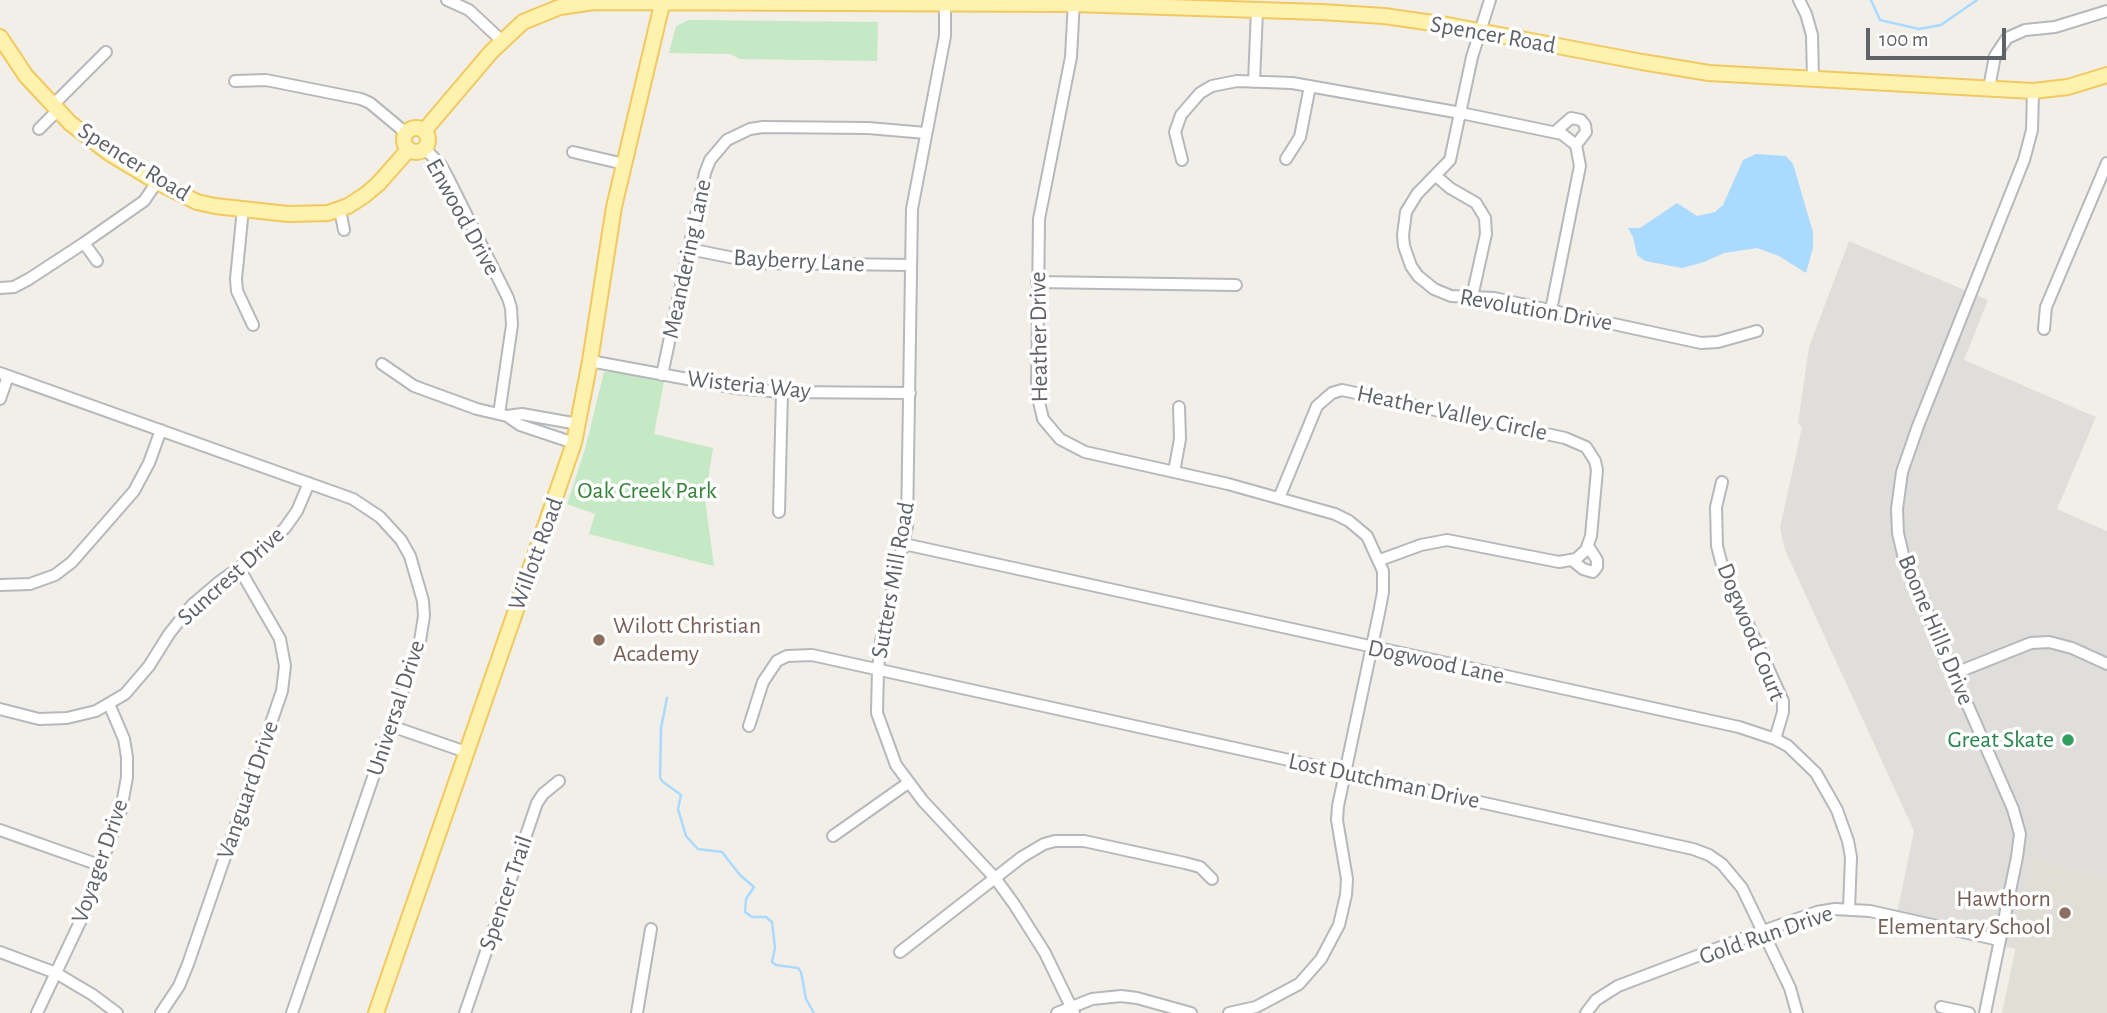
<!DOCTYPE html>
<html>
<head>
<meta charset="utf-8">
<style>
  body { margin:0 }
  #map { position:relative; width:2107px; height:1013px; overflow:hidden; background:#f1efe8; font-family:"Alegreya Sans",sans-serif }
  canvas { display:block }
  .scale { position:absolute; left:1866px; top:28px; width:140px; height:32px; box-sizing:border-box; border:4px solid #5f6368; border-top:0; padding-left:9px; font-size:21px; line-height:24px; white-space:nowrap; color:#5f6368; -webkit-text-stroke:5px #fff; paint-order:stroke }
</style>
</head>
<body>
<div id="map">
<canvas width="2107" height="1013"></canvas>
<div class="scale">100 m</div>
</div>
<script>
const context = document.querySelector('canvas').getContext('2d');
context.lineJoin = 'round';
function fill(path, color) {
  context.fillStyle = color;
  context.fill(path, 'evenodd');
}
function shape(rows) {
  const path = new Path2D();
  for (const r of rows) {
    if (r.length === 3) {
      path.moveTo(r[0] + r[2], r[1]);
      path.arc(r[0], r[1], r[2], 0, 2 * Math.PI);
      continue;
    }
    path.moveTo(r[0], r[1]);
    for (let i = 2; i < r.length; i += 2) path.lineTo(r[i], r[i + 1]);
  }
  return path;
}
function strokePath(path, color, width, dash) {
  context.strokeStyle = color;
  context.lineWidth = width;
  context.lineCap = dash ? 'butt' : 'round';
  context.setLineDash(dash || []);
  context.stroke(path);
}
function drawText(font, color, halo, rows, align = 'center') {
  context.font = font + ' "Alegreya Sans",sans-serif';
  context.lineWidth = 7;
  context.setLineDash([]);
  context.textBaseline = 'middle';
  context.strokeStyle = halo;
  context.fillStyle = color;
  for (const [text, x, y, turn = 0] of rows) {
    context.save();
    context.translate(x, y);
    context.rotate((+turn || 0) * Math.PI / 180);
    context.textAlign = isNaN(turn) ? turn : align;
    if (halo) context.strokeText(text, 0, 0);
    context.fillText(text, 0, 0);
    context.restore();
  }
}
fill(shape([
  [1849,241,1988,300,1964,360,2096,417,2057,509,2107,531,2107,877,2055,865,2036,856,2016,949,1895,923,1914,831,1785,550,1780,528,1802,427,1798,423,1809,347]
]), '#e0deda');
fill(shape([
  [2035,855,2055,865,2107,877,2107,1013,2002,1013]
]), '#e1ded6');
fill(shape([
  [689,20,878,22,877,61,740,59,730,54,669,53,676,26],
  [614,371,664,381,654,434,713,448,705,499,714,566,589,534,595,514,567,504,585,449,604,372]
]), '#c5e8c5');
fill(shape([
  [1756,154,1786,156,1793,164,1813,232,1813,248,1806,273,1779,256,1757,248,1724,253,1704,262,1682,268,1645,261,1637,255,1633,237,1628,228,1640,228,1677,203,1697,216,1715,212,1723,205,1743,160]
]), '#aadaff');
strokePath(shape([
  [1871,0,1880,20,1919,29,1941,25,1977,0],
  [667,698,661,728,660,777,662,781,681,795,678,809,686,836,698,849,722,852,740,875,754,887,746,899,745,912,752,917,766,917,772,922,775,948,772,962,776,965,798,968,801,972,806,999,814,1013]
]), '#aadaff', 2.5);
const minor = shape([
  [447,0,469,10,502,41],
  [1074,0,1071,57,1039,219,1037,393,1043,419,1060,439,1085,452,1228,484,1335,514,1349,521,1367,536,1383,571,1383,592,1379,613,1338,806,1337,820,1347,879,1346,895,1339,925,1321,959,1299,984,1256,1007,1229,1013],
  [1490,0,1472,57,1450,160,1417,194,1406,212,1403,235,1404,246,1411,266,1418,276,1434,289,1451,296,1494,298,1701,343,1718,342,1757,331],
  [1799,0,1806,14,1812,35,1813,79],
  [945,3,945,36,912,209,907,526,881,641,878,669,877,713,896,765,923,801,995,878,1014,904,1045,953,1074,1013],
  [235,81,266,80,361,99,370,103,406,133],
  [1254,82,1257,10],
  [1989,88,1995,56,2007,38,2025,30,2055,27,2107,11],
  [52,106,106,52],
  [39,129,57,111],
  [1555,132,1571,118,1581,120,1585,125,1586,132,1576,145],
  [424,148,441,165,447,176,508,298,511,308,512,325,499,414],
  [573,152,624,164],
  [1286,159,1300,137,1310,86],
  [1182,160,1175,132,1181,115,1200,93,1212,86,1237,81,1292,83,1461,113,1562,134,1576,145,1580,166,1551,310],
  [1436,176,1450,188,1476,203,1485,218,1486,234,1472,297],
  [243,209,236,279,237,291,253,325],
  [340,210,344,230],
  [84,243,97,261],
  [689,249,759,263,911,265],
  [1037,282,1236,285],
  [0,288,14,287,29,279,84,243,144,201,157,182],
  [2044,329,2046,307,2107,163],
  [590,361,736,388,782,392,910,393],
  [382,364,414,386,477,409,507,416,520,425,574,443],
  [0,373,353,499,380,517,401,540,410,556,423,601,424,616,420,641,292,1013],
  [662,375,705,173,710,160,727,140,750,129,763,127,868,128,926,133],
  [0,399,8,376],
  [507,416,522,414,578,424],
  [1174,472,1180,439,1179,407],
  [1722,482,1716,507,1717,546,1723,569,1783,701,1783,712,1775,739],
  [1279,498,1317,406,1332,393,1342,390,1565,438,1586,447,1595,461,1597,470,1591,536,1586,550,1576,559,1559,562,1447,540,1421,545,1380,560],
  [779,512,782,392],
  [904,544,1739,727,1775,739,1788,746,1816,773,1837,810,1848,841,1851,857,1849,909],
  [1572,560,1583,569,1593,572,1597,567,1597,560,1588,546],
  [0,585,30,584,55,575,72,562,134,491,149,463,161,430],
  [1953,674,2031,643,2049,642,2072,648,2107,664],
  [0,709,39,719,67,718,96,711,125,694,149,666,169,634,192,605,219,582,256,556,285,528,297,511,309,483],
  [391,726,466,752],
  [749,726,763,682,777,661,787,656,812,655,1693,849,1709,855,1722,864,1742,888,1790,988,1797,1013],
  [0,830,102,866],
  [833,836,908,783],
  [0,952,56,973,93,995,117,1013],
  [900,952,1022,857,1044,844,1055,841,1084,841,1185,863,1200,867,1212,879],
  [1941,1007,1969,1013],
  [37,1013,80,922,121,810,127,777,127,757,124,739,109,704],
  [161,1013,179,986,188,964,282,691,285,666,280,639,239,568],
  [465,1013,537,803,543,794,559,781],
  [637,1013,651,929],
  [1057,1013,1092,999,1121,996,1137,998,1191,1013],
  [1586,1013,1596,1000,1618,986,1763,931,1817,912,1835,909,1870,911,1999,940],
  [1985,1013,2017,857,2020,834,2013,809,1904,559,1898,533,1897,509,1902,472,1918,426,2024,160,2032,130,2033,91]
]);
const major = shape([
  [0,37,26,76,70,123,109,153,157,182,197,202,215,206,288,214,328,213,348,206,365,195,378,184,409,149],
  [416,140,12],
  [424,131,491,52,523,22,560,7,594,2,1074,4,1321,12,1384,16,1447,25,1642,62,1709,73,2033,91,2068,87,2107,75],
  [376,1013,574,443,590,361,614,207,663,0]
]);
strokePath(minor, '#b5b8bc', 14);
strokePath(major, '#f2c960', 18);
strokePath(minor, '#fff', 10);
strokePath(major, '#fff2af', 14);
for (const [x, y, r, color] of [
  [599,640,7,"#8d6e63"],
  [2068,740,7,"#2e9e5b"],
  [2065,913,7,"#8d6e63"]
]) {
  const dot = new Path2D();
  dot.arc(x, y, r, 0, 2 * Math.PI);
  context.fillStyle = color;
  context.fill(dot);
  strokePath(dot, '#fff', 2.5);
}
drawText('24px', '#5f6368', '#fff', [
  ["Spencer Road",1493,35,10],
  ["Spencer Road",134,162,32],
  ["Enwood Drive",463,217,61],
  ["Meandering Lane",687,259,-78],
  ["Bayberry Lane",799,261,3],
  ["Revolution Drive",1536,310,10],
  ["Heather Drive",1039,337,-91],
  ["Wisteria Way",749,385,6],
  ["Heather Valley Circle",1452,413,12],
  ["Willott Road",536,554,-70],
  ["Suncrest Drive",231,576,-42],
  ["Sutters Mill Road",893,580,-80],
  ["Boone Hills Drive",1936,630,67],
  ["Dogwood Court",1751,632,68],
  ["Dogwood Lane",1436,662,12],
  ["Universal Drive",396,708,-72],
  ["Lost Dutchman Drive",1384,781,12],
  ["Vanguard Drive",248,790,-71],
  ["Voyager Drive",100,861,-71],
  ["Spencer Trail",506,893,-71],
  ["Gold Run Drive",1766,935,-19]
]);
drawText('24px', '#348238', '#fff', [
  ["Oak Creek Park",647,491]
]);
drawText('24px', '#785e54', '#fff', [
  ["Wilott Christian",613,626],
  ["Academy",613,654],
  ["Hawthorn",2051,899,"right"],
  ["Elementary School",2051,927,"right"]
], 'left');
drawText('24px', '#27864d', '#fff', [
  ["Great Skate",2054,740]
], 'right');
</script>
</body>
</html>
